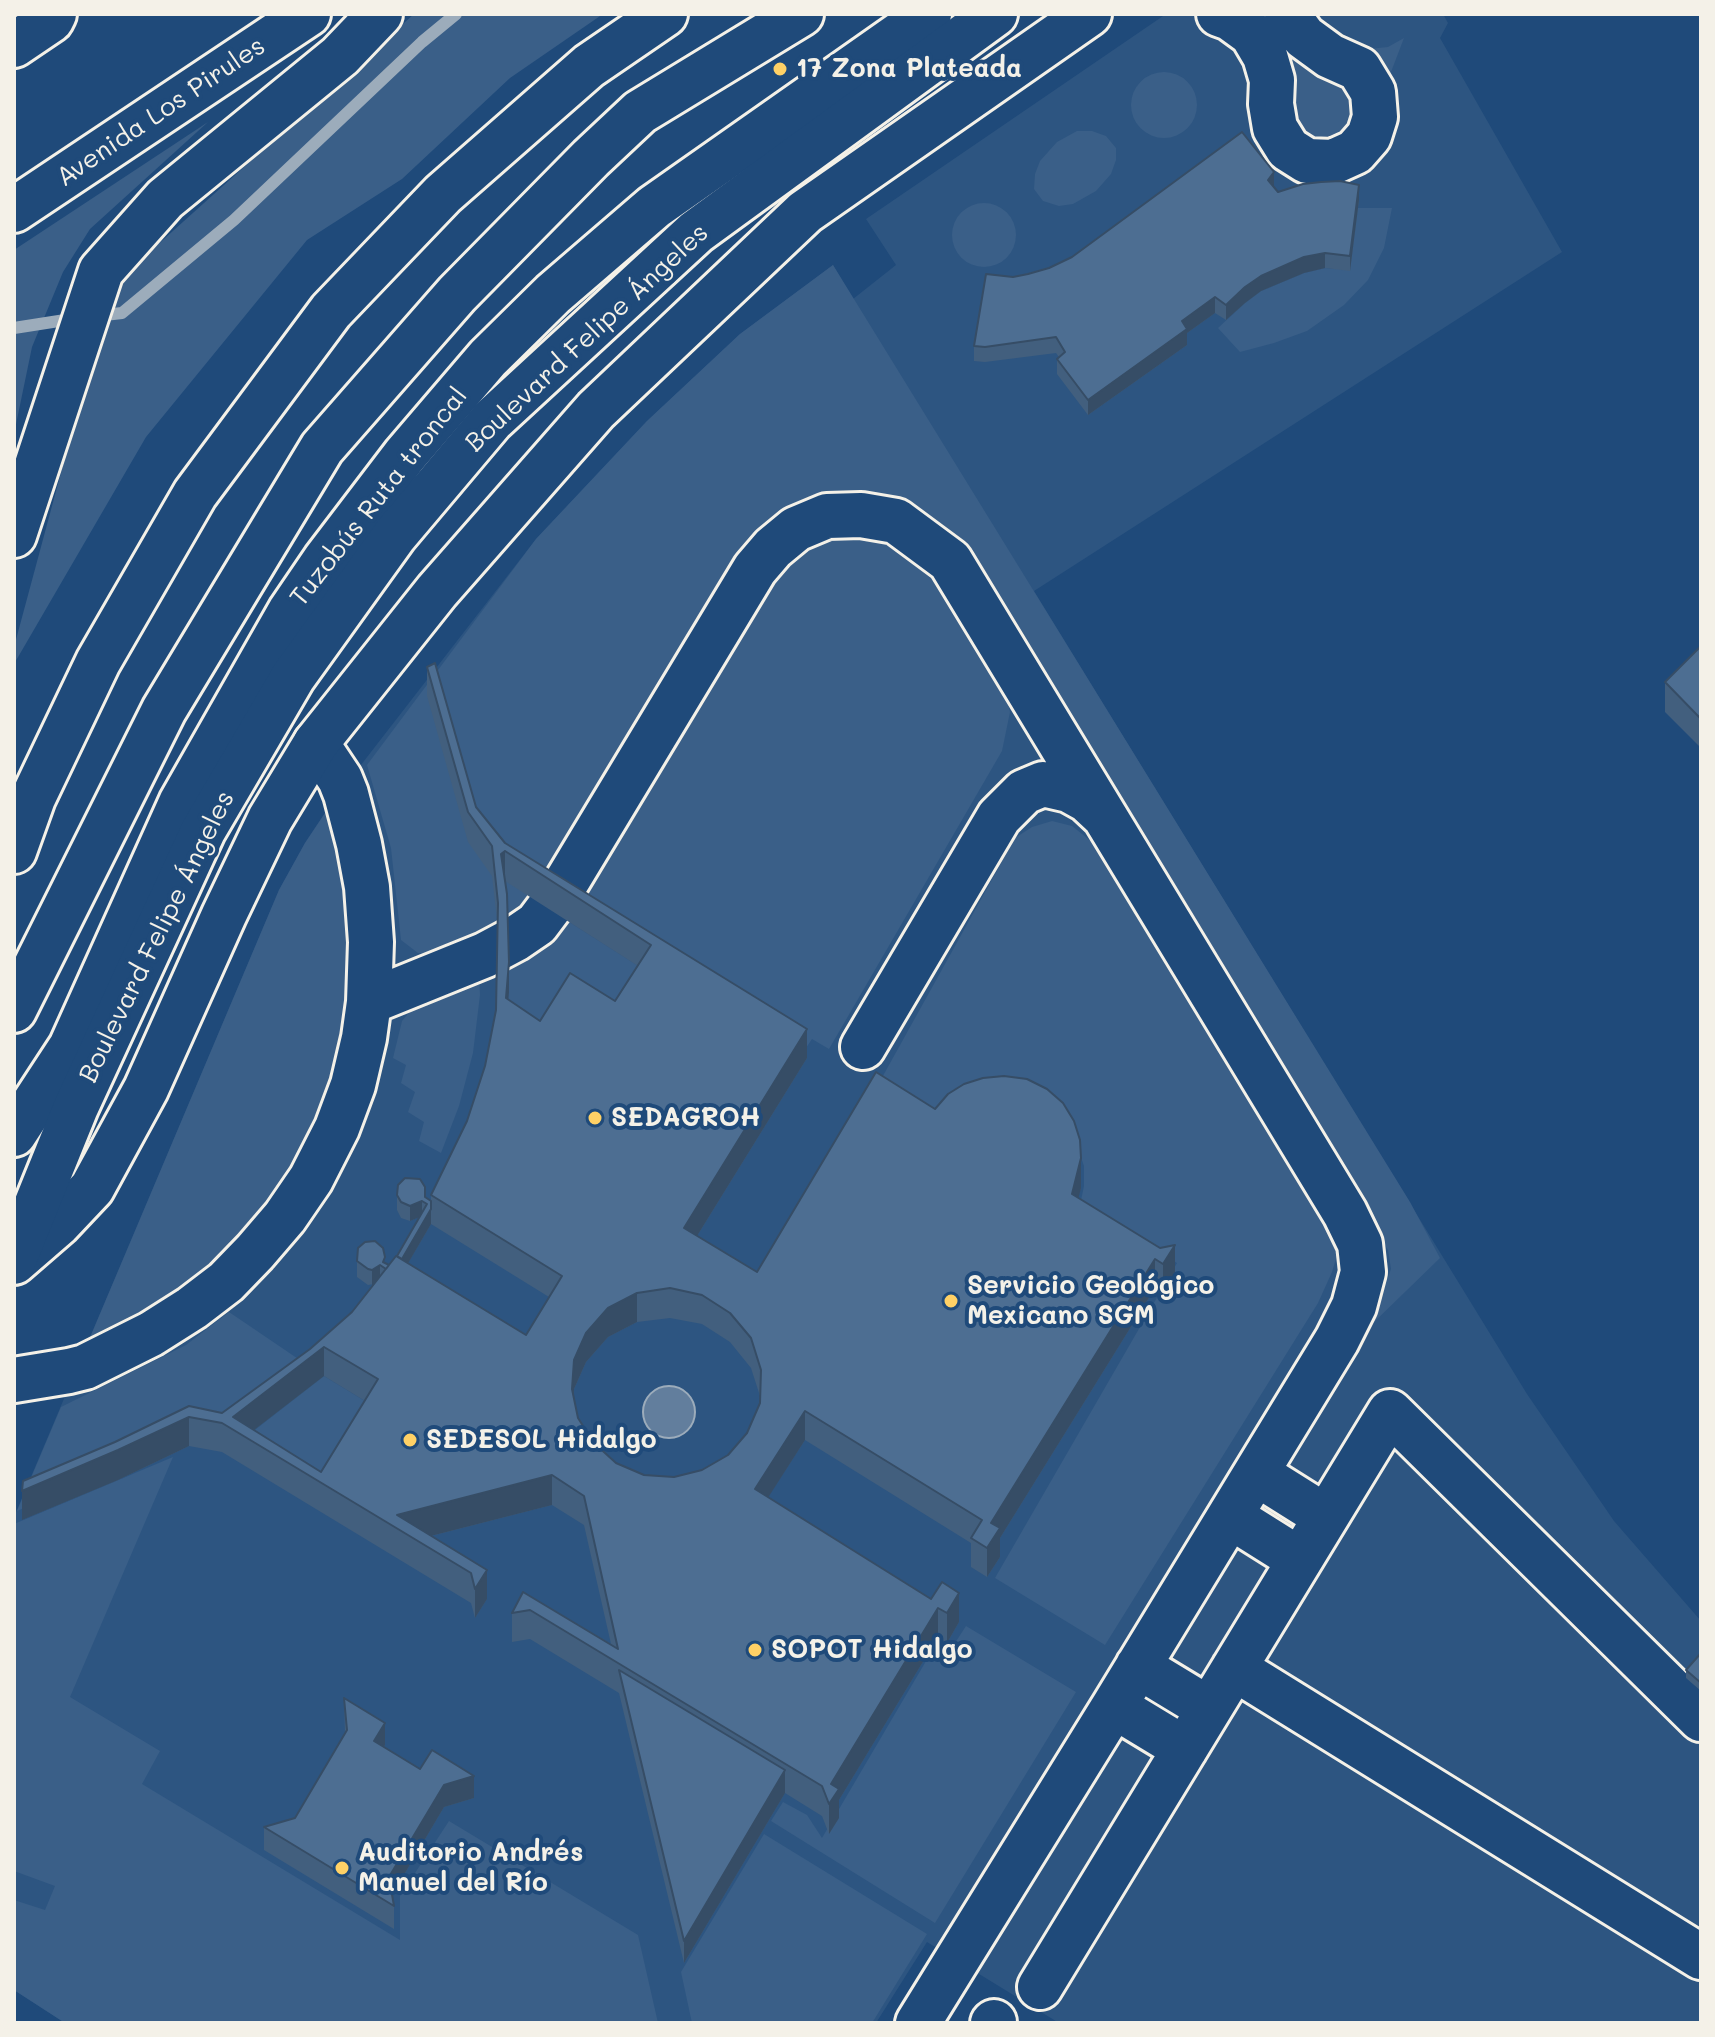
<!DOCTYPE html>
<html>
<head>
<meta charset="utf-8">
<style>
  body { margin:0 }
  #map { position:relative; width:1715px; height:2037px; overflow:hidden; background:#1f4a7a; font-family:Mali,sans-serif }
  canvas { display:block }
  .frame { position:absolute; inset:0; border:16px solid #f4f1e8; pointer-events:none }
</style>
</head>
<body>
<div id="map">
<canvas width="1715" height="2037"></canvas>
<div class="frame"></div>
</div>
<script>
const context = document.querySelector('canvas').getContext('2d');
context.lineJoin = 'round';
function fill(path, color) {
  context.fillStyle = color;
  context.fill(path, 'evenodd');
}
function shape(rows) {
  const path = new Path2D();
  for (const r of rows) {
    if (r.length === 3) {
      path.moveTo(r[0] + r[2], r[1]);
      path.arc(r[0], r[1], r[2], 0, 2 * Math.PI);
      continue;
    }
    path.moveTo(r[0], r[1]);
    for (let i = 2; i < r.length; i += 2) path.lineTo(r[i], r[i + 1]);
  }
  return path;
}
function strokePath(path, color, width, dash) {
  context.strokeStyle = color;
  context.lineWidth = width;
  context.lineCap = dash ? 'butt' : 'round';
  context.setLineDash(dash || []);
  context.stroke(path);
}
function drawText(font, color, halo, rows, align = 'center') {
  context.font = font + ' Mali,sans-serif';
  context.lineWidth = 8;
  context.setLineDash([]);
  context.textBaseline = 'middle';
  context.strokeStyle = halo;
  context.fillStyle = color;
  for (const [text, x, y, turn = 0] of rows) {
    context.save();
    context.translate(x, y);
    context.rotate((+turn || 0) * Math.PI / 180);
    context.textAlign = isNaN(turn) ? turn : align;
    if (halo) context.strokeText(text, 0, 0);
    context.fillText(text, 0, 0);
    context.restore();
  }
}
fill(shape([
  [1166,14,1443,14,1448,23,1440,38,1562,252,1034,591,1527,1394,1614,1521,1701,1621,1701,2023,1059,2023,927,1942,876,2023,65,2023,14,1990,14,1517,279,890,305,843,333,801,536,539,647,421,740,334,833,265,853,299,896,265,866,219]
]), '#2d5581');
fill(shape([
  [414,14,603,14,510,78,402,179,307,240,146,437,14,664,14,647,97,339,120,285,144,257],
  [1252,14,1271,14,1344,82,1358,107,1342,140,1307,141,1294,128],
  [1404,38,1391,72,1389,88,1345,45,1368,49,1388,47],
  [1164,105,33],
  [208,122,90,229,63,272,32,347,14,434,14,250],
  [1077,131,1092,131,1106,136,1116,148,1116,160,1111,174,1096,191,1073,204,1059,206,1043,201,1034,189,1035,174,1040,161,1057,142],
  [984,235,32],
  [1357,208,1392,208,1384,248,1368,280,1344,305,1307,331,1274,343,1240,352,1218,328,1245,303,1261,291,1304,273,1325,268,1336,269],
  [833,265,1410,1202,1440,1258,1371,1325,1391,1269,1388,1250,973,569,834,499,543,886,513,916,447,954,418,953,401,940,391,848,367,765,536,539,647,421,740,334],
  [857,531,905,544,938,572,1003,679,1010,712,1002,751,829,1049,812,1039,804,1051,573,907,776,568,814,538],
  [333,801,357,919,338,1079,305,1159,263,1218,207,1275,86,1347,279,890,305,843],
  [1052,821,1072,826,1092,842,1340,1245,1332,1272,1318,1303,1105,1645,995,1578,1177,1263,1080,1205,1084,1186,1084,1166,1077,1146,942,1122,879,1083,1015,838,1032,827],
  [563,918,651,974,615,1031,540,1050,506,1028,509,956],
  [479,974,480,995,473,1053,459,1106,441,1153,419,1141,424,1122,408,1112,415,1092,401,1083,406,1065,393,1058,402,1021,421,998],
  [229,1312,316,1371,112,1471,17,1511,61,1407,186,1345],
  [324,1376,378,1409,321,1501,233,1447],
  [173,1457,70,1697,160,1751,142,1784,400,1940,400,1896,449,1821,638,1935,658,2023,65,2023,14,1990,14,1900,45,1910,55,1886,14,1871,14,1524],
  [966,1626,1076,1692,935,1923,771,1821,783,1802,807,1815,822,1838,939,1639,953,1646],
  [764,1834,927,1934,872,2023,692,2023,681,1972]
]), '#3a5f88');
const water = shape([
  [669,1412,26]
]);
fill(water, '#627e9d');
strokePath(water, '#9cacbb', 2);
strokePath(shape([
  [96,316,122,313,234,220,422,42,456,14],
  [14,328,78,318]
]), '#9cacbb', 12);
const minor = shape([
  [1219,14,1230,18,1252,34,1265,56,1272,80,1271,104,1275,128,1288,149,1307,161,1333,162,1355,152,1369,136,1375,117,1373,92,1359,69,1330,56,1304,37,1287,14],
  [14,45,51,20,54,14],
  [14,210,308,14],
  [369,1002,485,955,515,939,537,924,558,896,755,569,773,548,796,529,827,516,861,515,896,521,950,561,1345,1213,1360,1244,1363,1272,1354,1306,1337,1340,1114,1706,918,2023],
  [14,1010,164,710,322,448,457,294,591,158,640,112,801,14],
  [863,1047,999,817,1024,792,1043,784,1069,790,1087,800,1102,814],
  [14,1134,71,1047,181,803,291,610,325,560,405,455,488,358,553,294,654,207,929,14],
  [14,1380,69,1371,85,1367,151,1334,192,1308,226,1282,255,1252,285,1217,311,1179,337,1128,353,1085,364,1038,369,1002,371,942,367,887,359,844,346,794,340,779,316,743],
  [1256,1473,1326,1517],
  [1230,1516,1300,1560],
  [1138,1666,1209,1709],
  [1234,1668,1701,1957],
  [1114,1706,1185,1749],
  [1040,1987,1390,1412,1701,1719],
  [993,2023,994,2022]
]);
const major = shape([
  [14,535,101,271,165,199,340,56,380,14],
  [14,1262,59,1223,92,1188,146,1089,224,915,270,819,316,743,437,591,596,410,805,212,1089,14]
]);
const highway = shape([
  [14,851,33,798,98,662,195,494,331,311,443,194,589,66,665,14],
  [14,1260,76,1107,203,831,293,677,395,535,492,420,696,232,995,14]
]);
strokePath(minor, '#f4f1e8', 50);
strokePath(major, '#f4f1e8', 50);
strokePath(highway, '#f4f1e8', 50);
strokePath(minor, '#1f4a7a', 44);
strokePath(major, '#1f4a7a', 44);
strokePath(highway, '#1f4a7a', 44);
fill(shape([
  [1274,187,1278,192,1359,200,1350,271,1325,268,1304,273,1261,291,1245,303,1226,320,1215,313,1187,333,1187,345,1088,415,1057,374,1057,359,1059,357,1056,353,985,362,974,361,974,346,1013,277,1049,268],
  [1701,646,1701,748,1665,712,1665,682],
  [427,667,476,807,505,843,807,1029,807,1058,697,1236,757,1272,935,1109,1081,1188,1078,1197,1160,1248,1175,1274,1163,1293,1155,1288,1000,1538,1000,1557,987,1577,971,1567,971,1543,805,1440,768,1497,931,1599,959,1622,947,1643,938,1637,839,1800,839,1818,829,1834,822,1816,785,1793,684,1963,619,1693,530,1639,512,1642,512,1613,523,1592,611,1644,584,1525,552,1505,431,1536,487,1570,487,1599,475,1618,471,1603,222,1452,189,1446,118,1480,22,1520,115,1442,189,1406,222,1413,310,1349,352,1312,374,1284,368,1285,357,1277,357,1261,385,1263,389,1265,396,1256,419,1217,410,1221,401,1218,397,1210,397,1195,425,1197,431,1201,431,1195,467,1121,485,1066,496,1010,498,929,492,876,468,842,427,696],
  [505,881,638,966,615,1001,540,1021,508,1000],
  [431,1224,549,1297,526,1335,408,1263],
  [670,1318,702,1324,730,1342,751,1368,760,1396,760,1403,747,1433,728,1455,702,1470,674,1477,644,1475,616,1463,594,1443,578,1418,574,1397,574,1389,586,1362,608,1337,637,1322],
  [324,1376,365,1401,321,1472,254,1430],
  [1701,1653,1701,1691,1686,1678,1686,1670],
  [344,1698,385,1745,384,1747,420,1769,474,1798,444,1807,392,1895,394,1906,394,1929,264,1850,264,1827,295,1818,345,1733]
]), '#425f7e');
fill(shape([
  [1274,172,1274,188,1268,180],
  [1359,185,1359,200,1350,271,1350,256],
  [1325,253,1325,268,1304,273,1261,291,1245,303,1226,320,1226,305,1245,287,1261,276,1304,257],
  [1215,297,1215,313,1187,333,1187,345,1088,415,1088,400,1182,321],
  [505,851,505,881,501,854],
  [509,962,509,992,506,1028,506,998],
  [807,1029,807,1058,684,1257,684,1228],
  [1081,1158,1081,1188,1072,1223,1072,1194],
  [422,1201,422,1216,410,1221,410,1206],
  [431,1209,431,1224,393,1289,393,1274],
  [1175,1245,1175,1274,1163,1293,1163,1264],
  [1155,1259,1155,1288,1000,1538,1000,1557,987,1577,987,1548,991,1523],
  [380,1265,380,1281,372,1285,372,1270],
  [637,1293,637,1322,608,1337,586,1362,574,1389,572,1419,572,1389,574,1360,586,1333,608,1308],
  [324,1347,324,1376,245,1437,233,1417],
  [805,1411,805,1440,755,1518,755,1489],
  [189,1417,189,1446,118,1480,22,1520,22,1491],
  [552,1475,552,1505,415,1540,397,1515],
  [487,1570,487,1599,475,1618,475,1589],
  [959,1593,959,1622,947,1643,947,1613],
  [938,1608,938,1637,839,1800,839,1818,829,1834,829,1804,831,1784],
  [385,1723,385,1745,374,1763,374,1741],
  [785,1770,785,1793,684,1963,684,1941],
  [474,1776,474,1798,444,1807,389,1900,389,1877,444,1785]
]), '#364d66');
const building = shape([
  [1242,132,1274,172,1268,180,1278,192,1303,184,1321,182,1340,181,1359,185,1350,256,1325,253,1304,257,1261,276,1245,287,1226,305,1215,297,1182,321,1187,329,1088,400,1057,359,1065,352,1056,337,985,347,974,346,986,274,1013,277,1028,274,1049,268,1072,257,1242,132],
  [1701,646,1701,719,1665,682,1701,646],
  [435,663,476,807,505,843,807,1029,684,1228,757,1272,876,1072,935,1109,948,1094,964,1084,983,1078,1004,1076,1027,1079,1047,1089,1063,1103,1074,1121,1080,1140,1081,1158,1072,1194,1160,1248,1175,1245,1163,1264,1155,1259,991,1523,1000,1528,987,1548,971,1538,982,1520,805,1411,755,1489,931,1599,942,1582,959,1593,947,1613,938,1608,831,1784,839,1789,829,1804,822,1786,530,1610,512,1613,523,1592,618,1649,584,1496,552,1475,397,1515,487,1570,475,1589,471,1573,222,1423,189,1417,118,1450,22,1491,23,1481,115,1442,189,1406,222,1413,310,1349,352,1312,396,1256,526,1335,562,1276,431,1195,467,1121,485,1066,496,1010,498,903,492,846,468,812,427,667,435,663],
  [505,851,651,945,615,1001,570,973,540,1021,506,998,509,962,507,894,501,854,505,851],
  [670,1288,702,1295,730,1313,751,1338,761,1370,760,1403,747,1433,728,1455,702,1470,674,1477,644,1475,616,1463,594,1443,578,1418,572,1389,574,1360,586,1333,608,1308,637,1293,670,1288],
  [324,1347,378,1379,321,1472,233,1417,324,1347],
  [405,1178,420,1179,425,1187,425,1197,431,1201,431,1209,402,1259,397,1256,427,1204,422,1201,410,1206,401,1202,397,1195,398,1185,405,1178],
  [375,1241,383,1248,385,1257,383,1262,389,1265,386,1269,380,1265,372,1270,368,1269,357,1261,358,1248,365,1242,375,1241],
  [1701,1653,1701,1683,1686,1670,1701,1653],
  [619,1670,785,1770,684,1941,619,1670],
  [344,1698,385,1723,374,1741,420,1769,432,1750,474,1776,444,1785,389,1877,394,1906,264,1827,295,1818,347,1730,344,1698]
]);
fill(building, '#4d6e92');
strokePath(building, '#364d66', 2);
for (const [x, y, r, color] of [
  [780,69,8,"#ffd166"],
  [595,1118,8,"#ffd166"],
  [951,1301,8,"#ffd166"],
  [410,1440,8,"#ffd166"],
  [755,1650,8,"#ffd166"],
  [342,1868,8,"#ffd166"]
]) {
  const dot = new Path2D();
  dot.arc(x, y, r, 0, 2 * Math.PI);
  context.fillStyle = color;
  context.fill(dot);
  strokePath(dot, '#1f4a7a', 3);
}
drawText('bold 26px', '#f4f1e8', '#1f4a7a', [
  ["17 Zona Plateada",796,69],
  ["SEDAGROH",611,1118],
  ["Servicio Geológico",967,1286],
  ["Mexicano SGM",967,1316],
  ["SEDESOL Hidalgo",426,1440],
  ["SOPOT Hidalgo",771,1650],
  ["Auditorio Andrés",358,1853],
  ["Manuel del Río",358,1883]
], 'left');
drawText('26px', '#f4f1e8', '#1f4a7a', [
  ["Avenida Los Pirules",161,112,-34],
  ["Boulevard Felipe Ángeles",587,338,-43],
  ["Tuzobús Ruta troncal",379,497,-52],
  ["Boulevard Felipe Ángeles",157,937,-64]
]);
</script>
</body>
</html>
